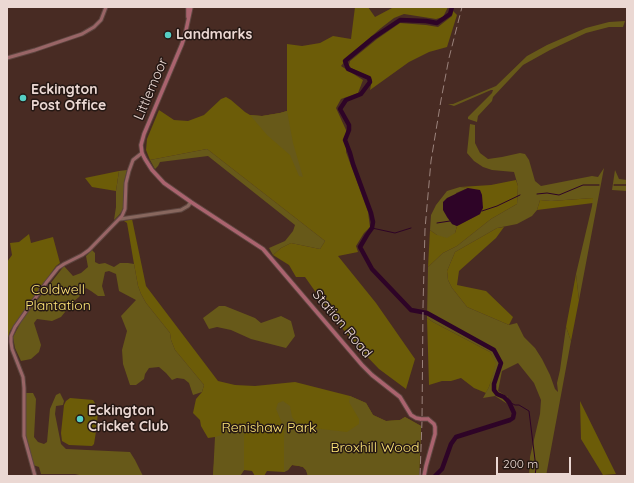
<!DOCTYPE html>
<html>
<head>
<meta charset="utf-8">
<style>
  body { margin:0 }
  #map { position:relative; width:634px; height:483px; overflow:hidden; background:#482b23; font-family:Quicksand,sans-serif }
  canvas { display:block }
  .frame { position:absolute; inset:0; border:8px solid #ebd8d3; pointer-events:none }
  .scale { position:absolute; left:496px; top:457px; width:75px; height:18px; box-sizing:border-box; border:2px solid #ebd8d3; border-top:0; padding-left:5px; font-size:12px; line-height:14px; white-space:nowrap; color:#ebd8d3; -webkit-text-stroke:3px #251814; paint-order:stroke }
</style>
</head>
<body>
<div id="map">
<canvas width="634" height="483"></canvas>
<div class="frame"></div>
<div class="scale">200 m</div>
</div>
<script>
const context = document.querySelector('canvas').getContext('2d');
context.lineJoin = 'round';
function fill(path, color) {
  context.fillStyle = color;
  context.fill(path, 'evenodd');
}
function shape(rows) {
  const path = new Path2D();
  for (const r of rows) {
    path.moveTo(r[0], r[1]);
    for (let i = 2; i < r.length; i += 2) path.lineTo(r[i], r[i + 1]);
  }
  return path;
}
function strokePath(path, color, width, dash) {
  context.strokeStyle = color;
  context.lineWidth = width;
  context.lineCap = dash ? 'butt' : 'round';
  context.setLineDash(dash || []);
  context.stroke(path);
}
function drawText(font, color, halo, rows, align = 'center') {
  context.font = font + ' Quicksand,sans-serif';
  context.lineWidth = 3;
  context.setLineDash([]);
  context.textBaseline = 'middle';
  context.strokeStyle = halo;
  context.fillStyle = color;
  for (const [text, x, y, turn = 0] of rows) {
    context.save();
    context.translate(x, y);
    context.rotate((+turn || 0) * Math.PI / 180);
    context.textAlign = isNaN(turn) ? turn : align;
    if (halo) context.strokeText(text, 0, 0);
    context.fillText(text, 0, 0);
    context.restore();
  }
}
fill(shape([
  [355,7,368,7,375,17,392,8,390,7,448,7,443,17,436,19,404,14,394,18,381,28,350,55,341,66,363,80,358,93,341,99,336,108,346,130,346,152,368,212,370,227,364,233,356,246,358,252,338,256,376,303,415,359,406,389,379,369,352,341,324,304,305,277,296,277,289,265,273,255,281,248,291,243,320,249,325,241,207,149,150,160,146,150,147,139,159,110,174,120,188,121,204,115,221,99,226,97,231,100,245,112,250,115,262,116,280,113,287,111,287,44,302,46,320,43,333,36,351,39],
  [453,11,457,15,447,47,429,52,409,62,370,90,372,80,370,77,351,68,349,65,350,61,377,39,400,23,426,25,438,27,452,16],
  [119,171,116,191,92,187,85,178],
  [516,180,518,186,517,204,491,219,457,246,443,253,428,267,430,230,437,235,455,233,457,226,480,214,468,188,460,187,491,185],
  [593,198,593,203,537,210,540,200,551,201],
  [132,219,146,286,218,381,235,385,255,386,295,382,350,396,366,403,373,415,386,421,400,420,405,417,421,426,419,476,308,476,306,470,303,467,299,466,292,465,288,470,284,472,267,471,264,476,255,476,252,471,244,470,240,476,213,476,216,438,215,437,208,438,201,426,200,420,193,413,196,399,202,392,204,385,175,350,171,340,170,333,146,303,141,294,138,286,134,264,127,223,124,221],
  [504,227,496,238,459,271,457,285,486,291,513,317,509,325,467,307,452,288,448,280,447,271,455,252,497,228],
  [29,234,31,243,53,237,60,263,56,266,10,331,7,341,7,262,12,255,10,243,19,242],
  [576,274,579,300,571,341,566,327],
  [427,318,433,322,490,352,497,363,489,387,486,393,474,388,461,378,451,381,442,381,429,385],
  [70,398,93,400,98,408,97,425,94,444,92,446,69,445,62,441,61,433,64,405,66,401],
  [580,401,616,474,603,475,581,439]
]), '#6c5c08');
fill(shape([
  [625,21,623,27,609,27,586,33,550,50,523,65,493,97,492,101,478,116,477,122,468,119,468,117,492,93,493,90,491,90,454,106,448,104,453,104,496,86,527,56,547,45,586,28,609,22],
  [287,111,293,143,303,177,299,176,290,155,267,135,250,115,262,116,280,113],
  [470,124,475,125,475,143,480,153,488,159,502,157,520,153,525,154,529,160,535,181,541,186,592,176,598,177,604,168,579,300,576,274,592,206,593,198,551,201,540,200,537,210,532,216,517,224,497,228,455,252,447,271,448,280,452,288,467,307,509,325,517,323,524,337,535,348,542,359,550,375,555,389,558,392,557,383,560,370,566,327,571,341,546,476,529,476,530,457,540,414,541,400,534,383,518,363,502,371,498,391,508,397,506,403,495,396,483,398,489,387,496,363,490,352,433,322,427,318,428,267,443,253,457,246,491,219,517,204,518,186,514,172,492,170,483,167,474,161,467,153],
  [207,149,325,241,320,249,291,243,281,248,273,255,269,248,285,241,293,231,295,225,208,156,160,162,158,166,155,169,150,160],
  [127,170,124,182,124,205,122,211,119,215,114,220,116,207,116,191,119,171],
  [615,170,619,179,627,180,627,191,612,190],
  [460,187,468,188,456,193,452,224,457,226,455,233,447,238,437,235,430,230,431,215,436,205,447,191],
  [92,250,95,253,95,262,99,264,105,263,114,267,120,263,128,263,134,264,138,286,141,294,146,303,170,333,171,340,175,350,204,385,202,392,193,395,189,383,184,379,177,378,172,380,166,373,159,367,149,368,145,374,144,379,136,385,130,385,123,364,122,350,127,331,121,316,136,300,119,291,116,274,109,271,105,272,102,286,105,296,98,296,91,291,86,288,79,297,73,302,61,317,52,321,37,319,34,323,41,345,39,352,31,359,21,361,15,348,13,337,22,320,64,266,73,276,81,273,88,267,86,256],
  [219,306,225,306,255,318,261,323,281,316,291,321,295,336,286,348,251,339,231,330,217,327,209,329,203,318],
  [26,393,33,393,36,399,34,437,38,442,44,444,47,442,50,409,56,395,60,393,64,401,63,405,56,406,55,414,61,444,66,449,130,452,135,460,143,476,84,476,75,474,41,474,39,467,33,465,27,443,25,433],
  [350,396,366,403,373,415,386,421,400,420,405,417,421,426,419,476,308,476,306,470,303,467,299,466,292,465,288,470,284,472,284,428,276,409,278,403,283,401,290,406,292,417,298,425,313,428,347,432,359,424,359,419,349,402],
  [228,425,242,429,244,433,244,470,240,476,213,476,215,437,221,435]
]), '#675919');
fill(shape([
  [468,188,480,190,482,195,483,208,480,214,457,226,452,224,447,217,443,210,443,202,447,198]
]), '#2e0427');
strokePath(shape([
  [614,185,627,185],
  [537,194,547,193,559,195,583,185,599,185],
  [482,211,497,206,520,195],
  [437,223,450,221],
  [372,228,395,233,411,228],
  [509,402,515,405,519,405,529,411,536,468,535,476]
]), '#2e0427', 1);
strokePath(shape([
  [435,476,442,469,451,444,456,437,510,420,513,418,514,413,509,402,504,397,497,394,494,390,494,384,501,363,494,350,427,313,411,310,372,269,360,247,367,235,372,228,373,222,371,213,353,164,350,153,345,140,349,130,349,125,340,109,346,100,361,94,370,82,369,78,348,69,345,61,373,38,400,20,426,21,437,23,450,14,452,7]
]), '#2e0427', 4.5);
const tertiary = shape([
  [120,219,181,210,188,206,191,202]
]);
const secondary = shape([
  [7,58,35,50,82,34,94,27,101,20,106,7],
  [35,476,24,436,24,388,23,377,12,349,11,342,11,336,15,327,46,283,58,268,64,264,82,255,89,250,122,216,125,209,126,183,129,171,133,160,142,153]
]);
const primary = shape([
  [191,7,185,35,182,44,144,134,141,145,142,153,145,159,152,170,164,183,191,202,263,249,362,365,372,375,400,397,411,415,416,418,421,419],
  [188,17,188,7],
  [424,476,426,466,435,434,435,427,434,424,428,419]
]);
strokePath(tertiary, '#5e4640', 5);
strokePath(secondary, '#5e4640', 5);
strokePath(primary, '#5e4640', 5.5);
strokePath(tertiary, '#88675e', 3);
strokePath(secondary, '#996566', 3);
strokePath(primary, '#aa636e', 3.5);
strokePath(shape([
  [420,476,422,421,423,307,425,229,431,161,441,100,449,58,462,7]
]), '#9b837c', 1, [8, 4]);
const primaryBridge = shape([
  [421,419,428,419]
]);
strokePath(primaryBridge, '#5e4640', 5.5, []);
strokePath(primaryBridge, '#aa636e', 3.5);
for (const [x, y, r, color] of [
  [168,35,4,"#56cec3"],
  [23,98,4,"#56cec3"],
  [80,419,4,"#56cec3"]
]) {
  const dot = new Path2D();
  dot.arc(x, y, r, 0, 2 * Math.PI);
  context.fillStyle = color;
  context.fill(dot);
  strokePath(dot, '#251814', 1.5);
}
drawText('bold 14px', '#ebd8d3', '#251814', [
  ["Landmarks",176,35],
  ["Eckington",31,90],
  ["Post Office",31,106],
  ["Eckington",88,411],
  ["Cricket Club",88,427]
], 'left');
drawText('14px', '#ebd8d3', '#251814', [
  ["Littlemoor",151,89,-67],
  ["Station Road",342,324,50]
]);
drawText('14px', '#fee576', '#251814', [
  ["Coldwell",58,290],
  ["Plantation",58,306],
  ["Renishaw Park",269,428],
  ["Broxhill Wood",375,448]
]);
</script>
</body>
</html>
